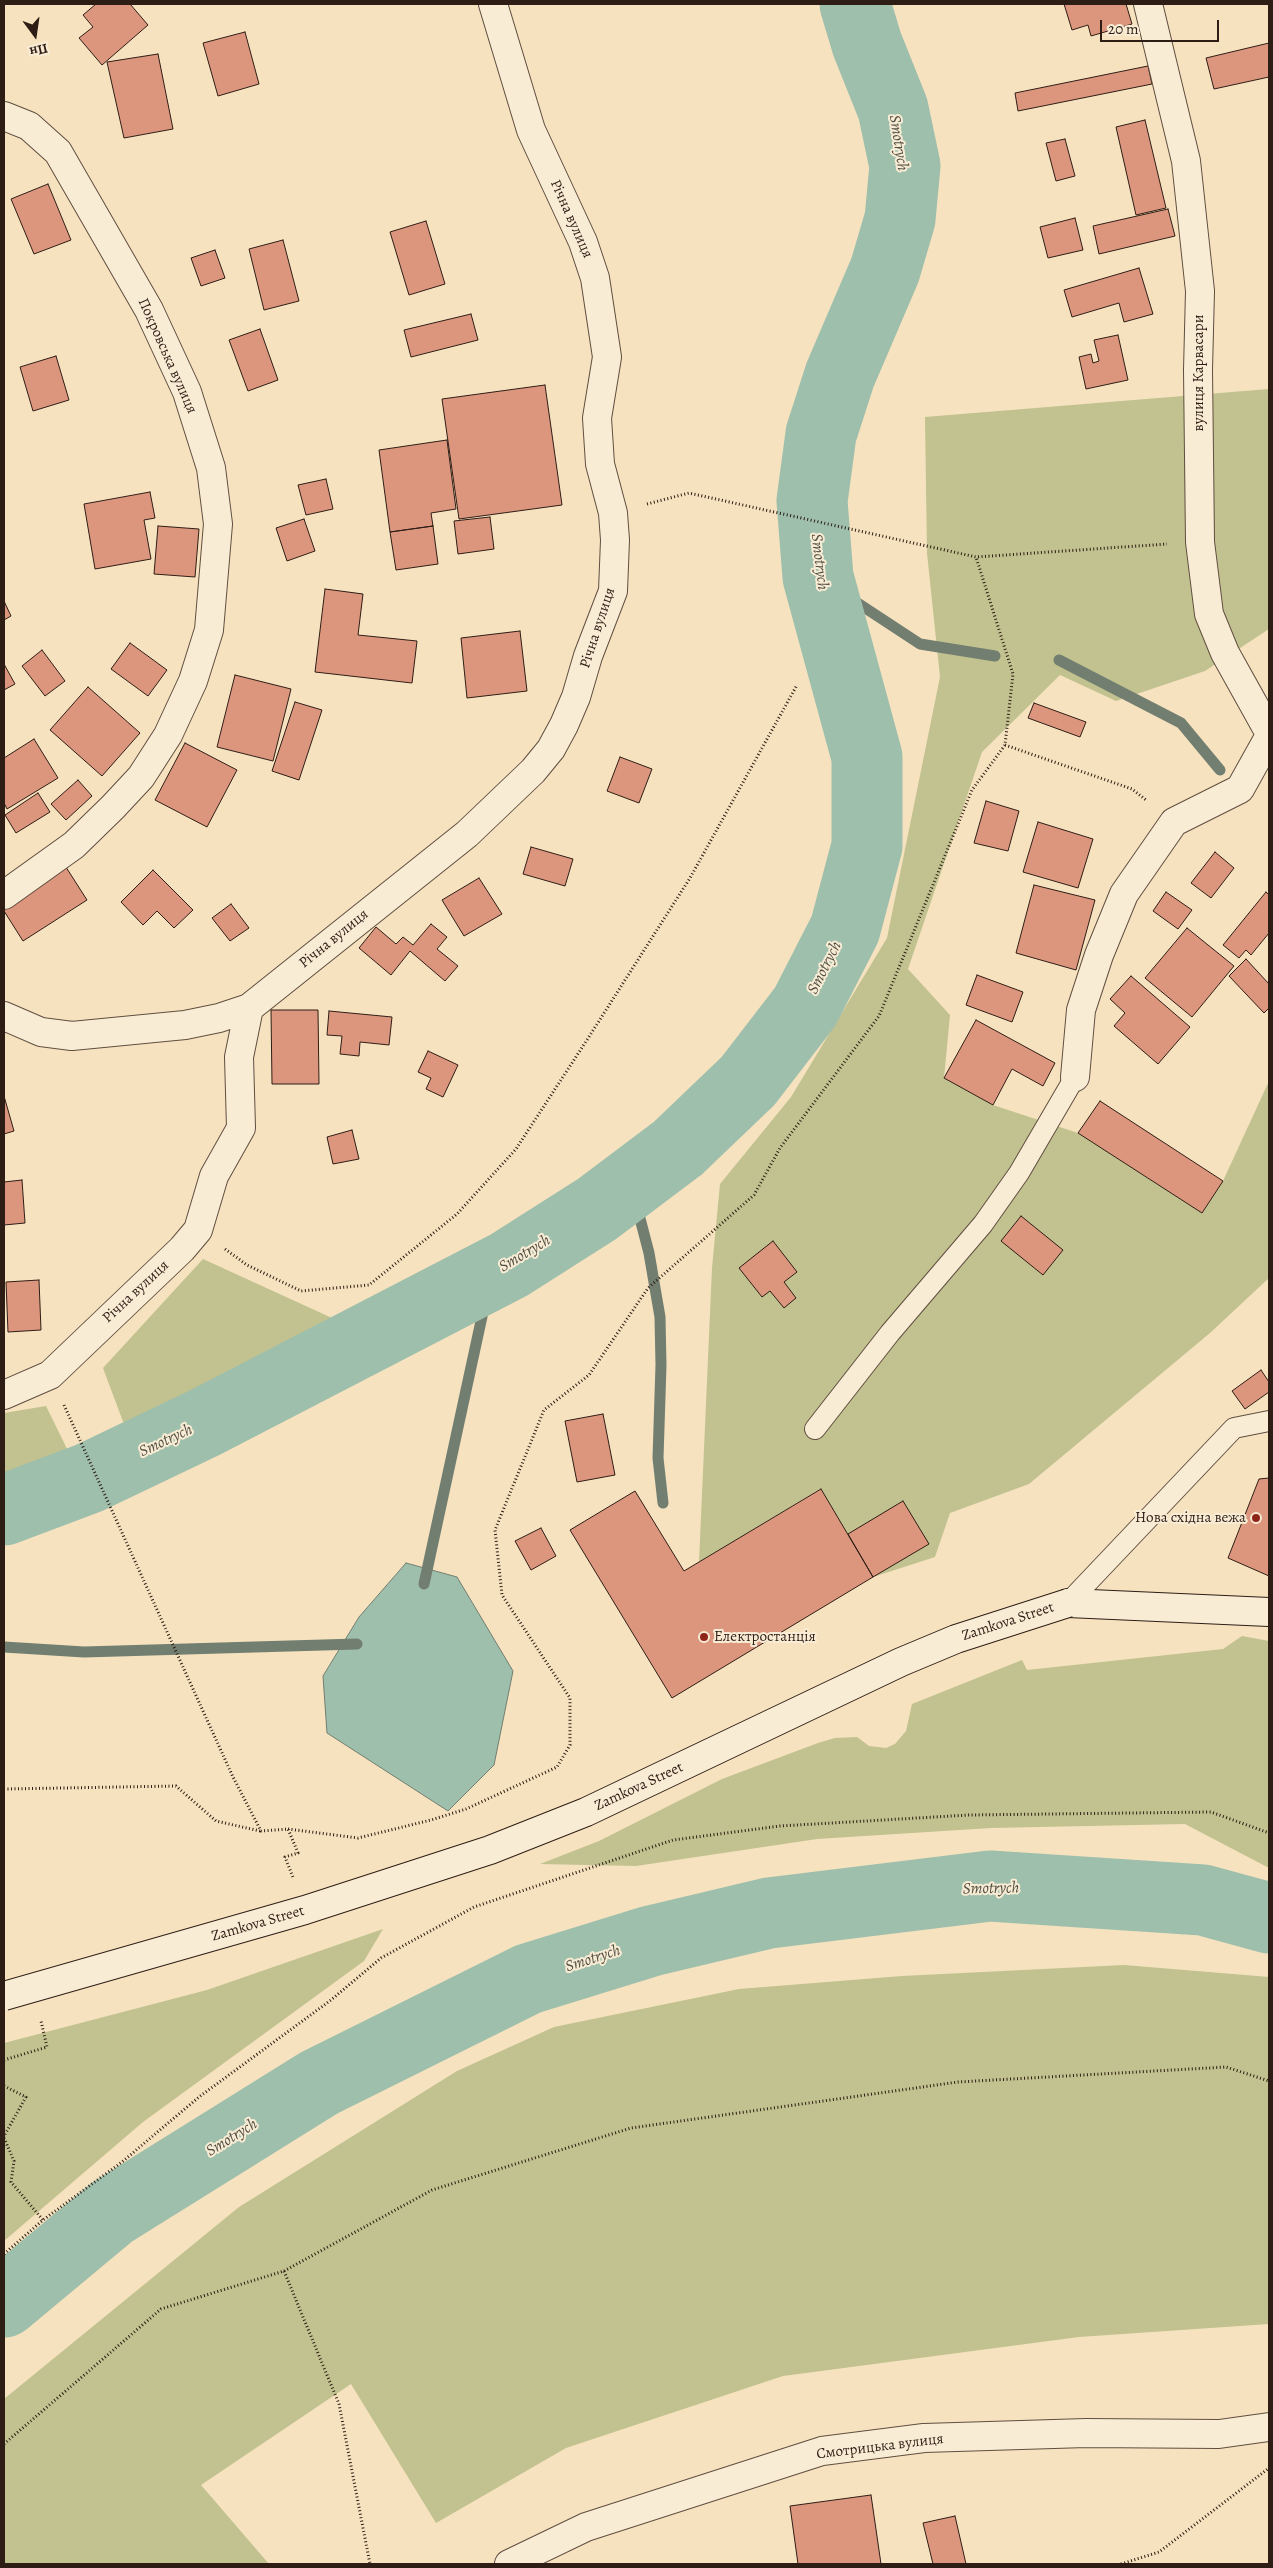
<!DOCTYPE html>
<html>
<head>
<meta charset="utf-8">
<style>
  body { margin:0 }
  #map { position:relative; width:1273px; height:2568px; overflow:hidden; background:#f6e2bf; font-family:Alegreya,serif }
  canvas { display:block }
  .frame { position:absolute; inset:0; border:5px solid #2e1d15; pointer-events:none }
  .north { position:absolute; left:10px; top:10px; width:50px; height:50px; -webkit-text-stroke:4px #f9ecd5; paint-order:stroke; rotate:166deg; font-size:14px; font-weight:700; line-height:20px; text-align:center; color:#2e1d15 }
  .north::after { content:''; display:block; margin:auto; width:18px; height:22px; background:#2e1d15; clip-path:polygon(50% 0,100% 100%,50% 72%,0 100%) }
  .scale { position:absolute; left:1100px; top:20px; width:119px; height:22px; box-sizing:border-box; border:2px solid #2e1d15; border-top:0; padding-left:6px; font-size:15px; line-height:18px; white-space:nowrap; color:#2e1d15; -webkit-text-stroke:4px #f9ecd5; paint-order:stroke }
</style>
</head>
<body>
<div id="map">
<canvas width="1273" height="2568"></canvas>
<div class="frame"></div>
<div class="north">Пн</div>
<div class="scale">20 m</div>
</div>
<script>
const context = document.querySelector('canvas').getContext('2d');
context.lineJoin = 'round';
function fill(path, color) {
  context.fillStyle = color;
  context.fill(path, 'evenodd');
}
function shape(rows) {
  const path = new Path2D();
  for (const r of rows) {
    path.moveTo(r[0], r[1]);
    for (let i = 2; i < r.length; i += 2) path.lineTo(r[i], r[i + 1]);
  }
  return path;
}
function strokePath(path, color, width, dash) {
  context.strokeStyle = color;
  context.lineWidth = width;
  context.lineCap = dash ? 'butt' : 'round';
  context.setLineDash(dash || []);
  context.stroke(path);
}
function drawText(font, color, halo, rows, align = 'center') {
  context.font = font + ' Alegreya,serif';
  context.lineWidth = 4;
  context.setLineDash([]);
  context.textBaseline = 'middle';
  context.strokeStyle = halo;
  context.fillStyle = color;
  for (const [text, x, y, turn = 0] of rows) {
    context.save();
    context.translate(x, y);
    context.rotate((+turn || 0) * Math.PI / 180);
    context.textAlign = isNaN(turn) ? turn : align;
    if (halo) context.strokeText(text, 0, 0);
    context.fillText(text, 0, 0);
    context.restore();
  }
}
fill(shape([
  [1269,389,1269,629,1205,671,1116,701,1060,675,982,752,908,969,950,1015,944,1078,993,1105,1078,1133,1202,1213,1223,1181,1269,1081,1269,1278,1210,1333,1029,1484,950,1513,935,1557,873,1577,820,1489,699,1562,712,1268,720,1184,791,1097,887,938,940,677,927,553,925,417],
  [203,1259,343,1323,128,1435,103,1368],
  [46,1406,72,1459,4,1473,4,1413],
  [1242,1636,1269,1641,1269,1868,1185,1824,991,1828,817,1839,636,1866,540,1864,599,1841,722,1779,818,1743,835,1738,857,1737,869,1746,886,1748,895,1744,906,1731,912,1704,1022,1660,1027,1670,1223,1649],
  [383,1929,364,1961,143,2122,4,2241,4,2043,207,1990],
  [1124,1965,1269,1977,1269,2324,1079,2337,783,2376,566,2448,436,2523,351,2384,201,2485,269,2564,4,2564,4,2399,239,2207,457,2071,554,2027,739,1989,902,1976]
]), '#c1c28f');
const water = shape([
  [406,1563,457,1577,513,1671,494,1765,448,1811,327,1733,323,1676,359,1617,406,1563]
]);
fill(water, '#9ebfac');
strokePath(water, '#717e70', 1);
strokePath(shape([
  [818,577,920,644,995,656],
  [1059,660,1181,723,1220,770],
  [631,1184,649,1253,660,1317,661,1365,658,1458,663,1503],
  [424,1584,491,1275],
  [4,1647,84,1652,357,1644]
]), '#717e70', 11);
strokePath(shape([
  [4,1510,89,1478,204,1423,509,1265,597,1209,678,1148,748,1081,805,1007,845,929,867,846,867,757,818,577,812,501,821,434,840,375,885,270,900,219,905,166,893,109,867,44,855,4],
  [4,2302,112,2212,319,2083,528,1979,651,1941,769,1913,990,1886,1203,1900,1269,1918]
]), '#9ebfac', 71);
const building = shape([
  [96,4,130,4,148,25,102,65,79,38,93,27,83,15,96,4],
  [1064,4,1126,4,1132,24,1091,36,1088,25,1072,30,1064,4],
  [245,32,259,84,218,96,203,43,245,32],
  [1269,43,1269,77,1214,89,1206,58,1269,43],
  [158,54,173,129,124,138,107,62,158,54],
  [1148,66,1152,84,1018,111,1015,93,1148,66],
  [1145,120,1166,208,1136,215,1116,127,1145,120],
  [1065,139,1075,176,1056,181,1046,143,1065,139],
  [48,184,71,240,34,254,11,199,48,184],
  [1168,209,1175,236,1099,254,1093,226,1168,209],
  [1075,218,1083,250,1048,258,1040,227,1075,218],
  [426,221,445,284,409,295,390,232,426,221],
  [283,240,299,301,264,310,249,249,283,240],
  [215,250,225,278,201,286,191,258,215,250],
  [1139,268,1153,314,1124,322,1119,303,1072,317,1064,290,1139,268],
  [471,314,478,340,411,357,404,330,471,314],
  [260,329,278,380,248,391,229,340,260,329],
  [1118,335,1128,380,1086,389,1079,357,1091,354,1093,363,1099,361,1094,340,1118,335],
  [56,356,69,400,33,411,20,367,56,356],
  [545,385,562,505,459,519,442,399,545,385],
  [447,440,456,509,431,513,433,526,390,532,379,450,447,440],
  [326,479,333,509,306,515,298,485,326,479],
  [150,492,155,518,144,520,151,559,95,569,84,504,150,492],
  [490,517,494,549,458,554,454,521,490,517],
  [304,519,315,551,287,561,276,528,304,519],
  [158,526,199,529,195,577,154,574,158,526],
  [433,526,438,564,396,570,390,532,433,526],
  [325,589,363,594,358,635,417,641,412,683,315,672,325,589],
  [4,601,11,616,4,620,4,601],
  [520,631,527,691,467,698,461,638,520,631],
  [130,643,167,670,148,696,111,669,130,643],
  [42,650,65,681,45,696,22,666,42,650],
  [4,664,15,684,4,690,4,664],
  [235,675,291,689,273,761,217,747,235,675],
  [88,687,140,733,102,776,50,730,88,687],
  [295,702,322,710,299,780,272,771,295,702],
  [1034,703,1086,722,1080,737,1028,718,1034,703],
  [34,739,58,778,7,809,4,803,4,758,34,739],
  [185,743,237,770,207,827,155,800,185,743],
  [620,757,652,769,639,803,607,791,620,757],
  [78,780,92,796,66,820,51,804,78,780],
  [38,793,50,812,16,833,5,815,38,793],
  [986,801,1019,811,1008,851,974,843,986,801],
  [1038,822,1093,839,1078,888,1023,872,1038,822],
  [531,847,573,859,565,886,523,874,531,847],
  [1215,852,1234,868,1211,898,1191,883,1215,852],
  [64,864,87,900,23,941,4,911,4,903,64,864],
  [153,870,193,910,174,928,157,911,143,925,121,902,153,870],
  [479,878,502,914,464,936,442,900,479,878],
  [1034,885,1095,900,1076,970,1016,953,1034,885],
  [1166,892,1192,910,1178,929,1153,911,1166,892],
  [1266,892,1269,895,1269,933,1251,955,1246,950,1239,958,1223,945,1266,892],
  [231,904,249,928,230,941,212,918,231,904],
  [431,924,447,937,437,949,458,966,445,981,410,951,391,975,359,948,376,927,396,944,403,937,413,945,431,924],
  [1187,928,1234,966,1192,1017,1145,978,1187,928],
  [1246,959,1269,984,1269,1008,1264,1013,1229,976,1246,959],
  [977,975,1023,992,1012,1022,966,1005,977,975],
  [1131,976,1190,1027,1158,1064,1114,1026,1125,1013,1110,999,1131,976],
  [271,1010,318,1010,319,1084,272,1084,271,1010],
  [329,1011,392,1017,389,1045,360,1042,359,1056,340,1054,342,1036,327,1035,329,1011],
  [976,1020,1055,1063,1043,1086,1012,1069,993,1105,944,1078,976,1020],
  [428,1051,458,1065,443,1097,426,1089,431,1078,418,1072,428,1051],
  [4,1096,14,1131,4,1134,4,1096],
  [1100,1101,1223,1181,1202,1213,1078,1133,1100,1101],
  [352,1130,359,1159,333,1164,327,1137,352,1130],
  [22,1180,25,1223,4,1225,4,1182,22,1180],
  [1021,1216,1063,1250,1043,1275,1001,1241,1021,1216],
  [773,1241,797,1272,784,1282,796,1298,784,1308,770,1291,762,1297,739,1268,773,1241],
  [39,1280,41,1330,8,1332,6,1282,39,1280],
  [1261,1370,1269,1382,1269,1392,1245,1409,1232,1391,1261,1370],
  [603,1414,615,1475,577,1482,565,1421,603,1414],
  [1269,1478,1269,1576,1228,1558,1259,1479,1269,1478],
  [821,1489,873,1577,672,1698,570,1530,635,1491,684,1571,821,1489],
  [903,1501,929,1544,873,1577,848,1534,903,1501],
  [541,1528,556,1556,531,1570,515,1541,541,1528],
  [871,2495,881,2564,798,2564,790,2506,871,2495],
  [955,2516,966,2564,933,2564,923,2523,955,2516]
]);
fill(building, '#dc967e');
strokePath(building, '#2e1d15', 1);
const service = shape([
  [815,1429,890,1333,983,1224,1019,1173,1075,1077],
  [1068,1603,1234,1428,1269,1421]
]);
const minor = shape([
  [1148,4,1186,161,1200,291,1198,370,1200,542,1209,614,1225,653,1269,732],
  [4,116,29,126,58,152,149,310,187,392,211,468,218,524,209,630,193,681,168,735,141,777,113,807,74,845,4,895],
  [4,1016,41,1032,72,1036,185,1025,219,1018,249,1008,467,834,533,771,551,749,564,725,576,697,588,656,613,591,615,540,613,513,600,464,597,418,607,357,595,278,583,242,531,130,493,4],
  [1075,1077,1081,1010,1099,955,1124,894,1174,822,1240,789,1269,737],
  [4,1395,50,1375,182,1249,198,1230,214,1176,241,1128,239,1057,249,1008],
  [509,2564,586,2527,822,2451,924,2438,1086,2433,1219,2434,1269,2427]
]);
const secondary = shape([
  [1068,1603,1269,1612]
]);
strokePath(service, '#604e40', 22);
strokePath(minor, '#604e40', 30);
strokePath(secondary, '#2e1d15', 30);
strokePath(shape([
  [647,504,689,493,976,557,1167,544],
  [1005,745,1132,789,1146,800],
  [225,1249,247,1265,301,1291,369,1285,457,1214,516,1149,585,1043,690,878,797,685],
  [64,1405,233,1777,261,1831,288,1829,298,1853,285,1857,293,1877],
  [4,1789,176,1786,216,1821,260,1831],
  [288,1829,358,1838,431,1820,466,1809,557,1767,570,1745,570,1698,502,1595,495,1530,544,1410,589,1375,648,1288,754,1195,780,1148,879,1016,972,790,1005,745,1013,674,976,557],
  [4,2060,47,2047,41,2021],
  [4,2086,26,2097,4,2136],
  [4,2138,14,2161,11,2182,43,2220],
  [4,2254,43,2220,122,2162,199,2097,331,2000,381,1958,474,1907,673,1840,780,1826,969,1815,1211,1812,1269,1833],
  [284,2271,432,2190,631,2128,958,2082,1226,2067,1269,2081],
  [4,2444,161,2309,284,2271,339,2404,370,2564],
  [1121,2564,1159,2552,1269,2468]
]), '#2e1d15', 3, [1, 2.5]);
strokePath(service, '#f9ecd5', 20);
strokePath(minor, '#f9ecd5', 28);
strokePath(secondary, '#f9ecd5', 28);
const secondaryBridge = shape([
  [4,1996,305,1910,490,1850,586,1812,901,1662,956,1639,1068,1603]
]);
strokePath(secondaryBridge, '#2e1d15', 30, []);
strokePath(secondaryBridge, '#f9ecd5', 28);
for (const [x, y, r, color] of [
  [1256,1518,5,"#8f2418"],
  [704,1637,5,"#8f2418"]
]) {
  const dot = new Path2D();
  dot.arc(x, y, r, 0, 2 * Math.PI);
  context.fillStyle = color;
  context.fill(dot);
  strokePath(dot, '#f9ecd5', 2);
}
drawText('15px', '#2e1d15', '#f9ecd5', [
  ["Річна вулиця",571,219,66],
  ["Покровська вулиця",167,356,66],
  ["вулиця Карвасари",1199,373,-90],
  ["Річна вулиця",598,628,-72],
  ["Річна вулиця",334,939,-39],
  ["Річна вулиця",136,1292,-43],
  ["Zamkova Street",1008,1622,-18],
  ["Zamkova Street",639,1787,-25],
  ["Zamkova Street",258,1924,-16],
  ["Смотрицька вулиця",880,2447,-7]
]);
drawText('15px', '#2e1d15', '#f9ecd5', [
  ["Нова східна вежа",1246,1518],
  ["Електростанція",714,1637,"left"]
], 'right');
drawText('italic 16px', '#504e42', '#f9ecd5', [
  ["Smotrych",898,143,81],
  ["Smotrych",819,562,83],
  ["Smotrych",825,968,-63],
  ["Smotrych",525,1254,-31],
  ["Smotrych",166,1441,-25],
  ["Smotrych",991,1889,-1],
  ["Smotrych",593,1959,-18],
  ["Smotrych",232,2138,-32]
]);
</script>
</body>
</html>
